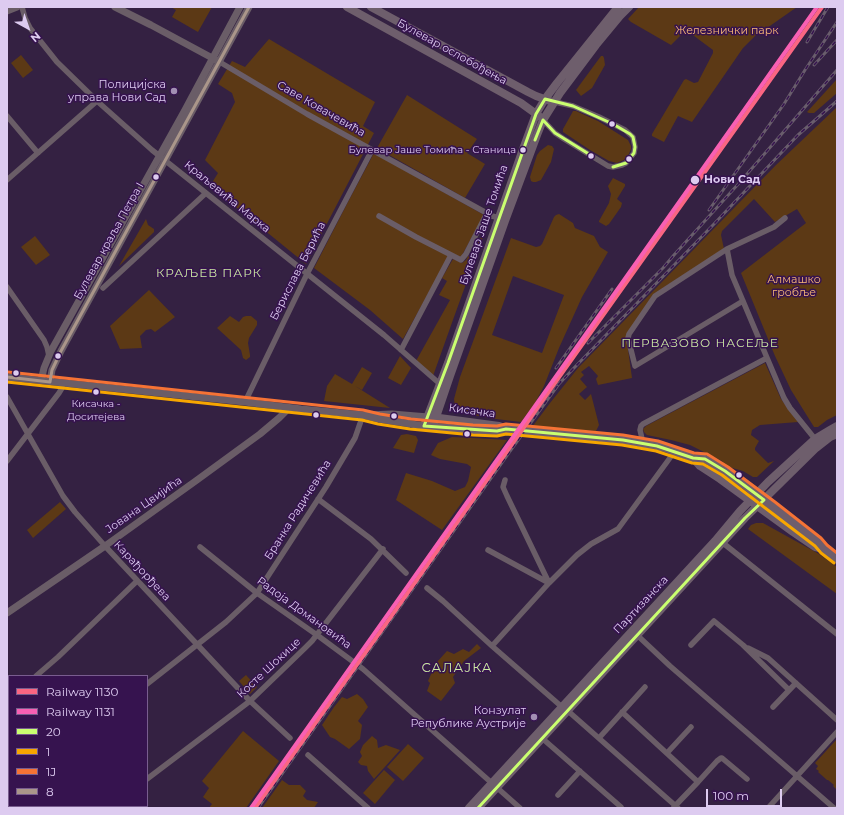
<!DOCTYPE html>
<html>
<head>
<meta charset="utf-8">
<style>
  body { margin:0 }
  #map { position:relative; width:844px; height:815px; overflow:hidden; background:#342142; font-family:Montserrat,sans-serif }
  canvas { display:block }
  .frame { position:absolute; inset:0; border:8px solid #ddcbf0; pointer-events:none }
  .legend { position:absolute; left:8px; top:675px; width:140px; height:132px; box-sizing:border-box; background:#36134f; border:1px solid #795d8f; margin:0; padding:5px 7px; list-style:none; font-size:12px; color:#ddcbf0 }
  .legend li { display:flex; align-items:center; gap:8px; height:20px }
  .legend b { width:20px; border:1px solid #795d8f }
  .north { position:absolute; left:8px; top:8px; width:40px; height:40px; -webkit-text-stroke:3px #36134f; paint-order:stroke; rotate:140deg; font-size:11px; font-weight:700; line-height:16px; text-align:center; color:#ddcbf0 }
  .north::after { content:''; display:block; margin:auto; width:14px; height:18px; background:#ddcbf0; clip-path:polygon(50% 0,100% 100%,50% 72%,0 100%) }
  .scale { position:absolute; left:706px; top:789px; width:76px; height:18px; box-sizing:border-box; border:2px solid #ddcbf0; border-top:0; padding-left:5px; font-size:12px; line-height:14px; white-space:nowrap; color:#ddcbf0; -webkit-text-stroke:3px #36134f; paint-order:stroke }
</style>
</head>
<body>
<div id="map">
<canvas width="844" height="815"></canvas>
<div class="frame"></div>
<ul class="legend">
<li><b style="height:5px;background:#fa6682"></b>Railway 1130</li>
<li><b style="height:5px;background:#f860b3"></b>Railway 1131</li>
<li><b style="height:5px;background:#caff70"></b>20</li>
<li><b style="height:5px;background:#f7a600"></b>1</li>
<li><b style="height:5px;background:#f57335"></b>1J</li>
<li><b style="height:5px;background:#aa968a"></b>8</li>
</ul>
<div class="north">N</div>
<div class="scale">100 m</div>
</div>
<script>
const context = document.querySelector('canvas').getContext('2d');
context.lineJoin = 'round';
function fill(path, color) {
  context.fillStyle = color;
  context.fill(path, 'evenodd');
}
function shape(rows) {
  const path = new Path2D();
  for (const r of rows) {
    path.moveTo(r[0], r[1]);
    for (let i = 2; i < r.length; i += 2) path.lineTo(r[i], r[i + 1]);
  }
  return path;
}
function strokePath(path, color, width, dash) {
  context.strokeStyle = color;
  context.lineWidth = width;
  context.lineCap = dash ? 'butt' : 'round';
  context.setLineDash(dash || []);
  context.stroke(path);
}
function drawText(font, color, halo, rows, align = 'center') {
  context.font = font + ' Montserrat,sans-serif';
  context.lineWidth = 3;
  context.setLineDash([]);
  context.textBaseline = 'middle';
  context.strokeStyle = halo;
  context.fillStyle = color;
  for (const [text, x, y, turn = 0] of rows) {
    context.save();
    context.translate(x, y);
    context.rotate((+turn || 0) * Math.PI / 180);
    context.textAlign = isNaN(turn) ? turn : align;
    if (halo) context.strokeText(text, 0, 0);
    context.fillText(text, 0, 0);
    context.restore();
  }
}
fill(shape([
  [171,7,212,7,198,32,172,17,176,10],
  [639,7,797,7,767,28,755,36,743,48,692,122,678,116,664,142,652,136,652,134,684,80,686,79,694,83,698,82,713,53,713,50,686,30,671,45,631,22,628,19],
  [269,39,375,102,363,126,374,133,306,264,210,186,218,173,205,160,235,102,232,93,218,84,232,61,245,67],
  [21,55,33,70,23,78,11,63],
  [601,56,603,56,604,58,605,65,592,88,581,96,576,90],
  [837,79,837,93,814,113,809,113,807,112],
  [407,95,477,139,467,153,485,164,465,198,377,148],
  [837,107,837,138,836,139,837,141,837,415,827,420,818,427,814,427,791,390,775,356,741,273,806,223,797,209,775,222,754,199,722,231,721,235,724,249,660,290,653,295,626,335,632,378,598,385,596,379,598,376,589,366,581,372,584,375,580,379,587,387,579,394,585,400,591,394,599,425,596,431,532,427,550,403,578,368,776,165],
  [573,111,576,111,598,121,628,140,631,146,631,149,628,156,624,160,617,163,609,161,590,150,563,132,563,129,572,113],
  [548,145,552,146,554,149,551,162,541,180,536,182,533,182,531,181,530,177,537,155,540,151],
  [374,153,484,215,461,257,451,253,403,339,370,310,314,268,349,200],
  [613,178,625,184,625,186,617,199,622,203,621,207,609,224,606,226,599,222,599,221,609,203,611,194,608,186],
  [559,214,573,223,575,228,594,236,600,247,608,252,582,297,559,348,544,386,535,403,521,422,496,419,462,413,459,411,455,406,454,399,460,377,511,238,536,247,540,246,542,244,554,217,556,215],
  [513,276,564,295,542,353,492,335],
  [146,219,148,225,154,229,154,232,119,266],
  [487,226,454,317,433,376,416,361,450,300,439,295,447,281,442,278,453,259,462,263,466,260,468,256,470,257],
  [35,236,50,255,36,265,21,247],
  [149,290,175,317,155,332,151,329,146,330,140,336,142,348,120,349,110,326],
  [230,316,239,322,243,317,246,316,251,316,257,321,257,325,249,338,248,343,250,355,250,357,246,360,243,358,241,350,217,328],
  [400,356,411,368,401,385,388,378],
  [765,363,781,399,798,422,760,425,752,430,751,435,759,441,755,448,755,450,768,463,774,461,757,477,753,477,743,471,725,466,722,461,690,445,671,440,647,435,644,432,643,429,646,426],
  [362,367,372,373,362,390,355,386,390,408,324,401,327,386,335,374,352,384],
  [407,434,416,436,418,440,414,453,393,448,401,435],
  [452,437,474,438,507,440,442,530,396,500,406,473,432,481,455,491,465,487,468,481,471,467,467,464,440,459,431,455,438,443],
  [60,502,66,509,33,538,27,530],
  [756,523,763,523,819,554,837,567,837,594,748,529,751,525],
  [477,644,481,648,464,661,453,677,455,683,441,701,427,691,430,683,428,681,432,672,437,662,447,651,454,654,463,649,469,652],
  [246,675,257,687,250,694,239,681],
  [357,694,363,699,368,707,358,721,362,725,360,739,349,749,335,739,330,737,322,725,334,707,342,697,347,699],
  [243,731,279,761,246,808,209,808,212,804,203,797,209,788,202,781],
  [372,736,377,740,378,748,386,745,400,750,374,779,368,771,367,766,361,765,358,762,362,756,360,752,363,745],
  [837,739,837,788,836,789,833,786,834,785,828,780,827,780,818,772,819,771,816,769,818,766,815,763],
  [408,744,424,758,403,781,387,767],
  [384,770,395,780,375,804,363,793],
  [282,780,289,785,300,785,306,791,303,796,307,800,318,802,314,808,262,808]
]), '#5c3915');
strokePath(shape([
  [22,7,25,18,30,28,57,62,97,101,152,150,384,335,440,384],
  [218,61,307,114,492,216,499,218],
  [7,116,38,153],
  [543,120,555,133,564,139,608,166,613,167,622,165,626,163,634,153,635,147,633,137,625,130,599,117,573,106,555,102],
  [7,180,97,101],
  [379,216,416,237,461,260,466,254,487,213],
  [727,249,732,275,784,398,790,408,815,439],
  [7,287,44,340,47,347,49,356],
  [103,288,206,193],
  [743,301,635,366,628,338,629,334,655,296,727,249,774,227,785,218],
  [401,350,451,255],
  [7,397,63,496,75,512,105,546,250,701,290,738],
  [245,402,307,274,372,150],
  [643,443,640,430,641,426,643,424,767,358],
  [7,461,59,393,62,388,62,383],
  [505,480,503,487,507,496,549,583],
  [318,499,371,539,406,573],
  [723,543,837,634],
  [200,547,257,593,317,635,363,669,520,808],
  [488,550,549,583],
  [427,588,443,601,492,646,562,707],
  [637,635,670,666,834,808],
  [691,645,714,621,743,645,789,690],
  [492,646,549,583,577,555,591,544,618,529,675,451],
  [748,648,768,658,837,720],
  [36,676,58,657,137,581],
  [147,684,226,622,257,593,326,487,355,438,363,415],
  [7,701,9,699],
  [773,707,796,683],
  [568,711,678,808],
  [622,712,698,782,674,807],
  [599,738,645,687],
  [543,739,621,807,620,808],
  [667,753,691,727],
  [308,755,368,808],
  [147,779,250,701,305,648,312,641,383,549],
  [698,782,717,761,721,758,722,758,747,779],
  [558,795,580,771],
  [7,797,9,795],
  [104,808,107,806],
  [768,808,837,732]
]), '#6a5d67', 5.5);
strokePath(shape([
  [115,7,151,25,216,60],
  [7,11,17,7],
  [7,377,245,402,301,409,363,415,379,419,424,426],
  [41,381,44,368,51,351,185,110,240,7],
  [50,382,52,370,61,351,249,7],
  [368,415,392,414,428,417],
  [7,613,105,546,197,480,260,434,279,418,289,408]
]), '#6a5d67', 7);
strokePath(shape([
  [347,7,521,103,539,116],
  [371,7,528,92,536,96,550,101],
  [618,7,557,83,545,99,536,114,522,152,448,363,424,426,473,430,497,431,506,429,623,440,657,446,665,448,693,458,705,459,725,471,747,487,818,542,824,549,837,559],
  [432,417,499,426,504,428],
  [433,426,450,376,505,221,537,135,543,120,560,93,596,45,620,16,629,7],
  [693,458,700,466,720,479,793,532,815,547,824,549],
  [7,723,9,724],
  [124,806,127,808],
  [469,808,715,541,740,511,768,482,815,439,830,430,837,426],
  [478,808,745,518,816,448,830,437,837,434]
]), '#6e5e6c', 8);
const rail = shape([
  [807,42,828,7],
  [814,65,837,40],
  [709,210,784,104,805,70,837,22],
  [588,343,663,268,674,255,741,181,837,70],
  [556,368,612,289],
  [558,385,573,369,714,224,798,135,837,101],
  [258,808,511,450,561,381]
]);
strokePath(rail, '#695d6c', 3);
strokePath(rail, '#36134f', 1.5, [4.5]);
strokePath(shape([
  [535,140,543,120,555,133,592,156],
  [478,808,745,518,764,500,725,471,705,459,693,458,657,446,623,440,506,429,497,431,424,426,448,363,536,114,545,99,573,106,613,124,630,134,633,137,635,147,634,153,626,163,613,167]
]), '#caff70', 3);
strokePath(shape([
  [7,382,362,420,378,424,410,429,473,435,497,436,506,434,622,445,656,451,692,463,703,464,722,475,815,546,821,553,834,563]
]), '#f7a600', 3);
strokePath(shape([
  [8,372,363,410,380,414,411,419,473,425,497,426,506,424,623,435,658,441,694,453,707,454,728,467,775,502,821,538,827,545,837,553]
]), '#f57335', 3);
strokePath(shape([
  [7,377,50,382,52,370,61,351,249,7]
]), '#aa968a', 3);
strokePath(shape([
  [255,808,390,618,557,380,822,7]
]), '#fa6682', 4);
strokePath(shape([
  [251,808,817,7]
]), '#f860b3', 4);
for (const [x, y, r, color] of [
  [174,91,4,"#a290b3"],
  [612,124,3.5,"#ddcbf0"],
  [523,150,3.5,"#ddcbf0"],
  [591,156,3.5,"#ddcbf0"],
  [629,159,3.5,"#ddcbf0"],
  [156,177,3.5,"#ddcbf0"],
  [695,180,5,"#ddcbf0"],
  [58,356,3.5,"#ddcbf0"],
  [16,373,3.5,"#ddcbf0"],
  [96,392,3.5,"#ddcbf0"],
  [316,415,3.5,"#ddcbf0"],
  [394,416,3.5,"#ddcbf0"],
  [467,434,3.5,"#ddcbf0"],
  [739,475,3.5,"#ddcbf0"],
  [534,717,4,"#a290b3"]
]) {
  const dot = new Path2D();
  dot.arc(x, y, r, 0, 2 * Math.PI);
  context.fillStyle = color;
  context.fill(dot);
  strokePath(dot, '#36134f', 1.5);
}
drawText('10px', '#ddcbf0', '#36134f', [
  ["Булевар Јаше Томића - Станица",516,150],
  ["Кисачка -",96,404,"center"],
  ["Доситејева",96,417,"center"]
], 'right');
drawText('11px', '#f9ba77', '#36134f', [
  ["Железнички парк",727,31],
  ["Алмашко",794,280],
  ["гробље",794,293]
]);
drawText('11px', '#ddcbf0', '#36134f', [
  ["Булевар ослобођења",452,52,29],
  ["Саве Ковачевића",321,109,30],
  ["Краљевића Марка",227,197,39],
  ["Булевар Јаше Томића",484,225,-71],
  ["Булевар краља Петра I",109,241,-61],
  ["Берислава Берића",298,271,-63],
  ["Кисачка",472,411,8],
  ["Јована Цвијића",144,505,-35],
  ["Бранка Радичевића",298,510,-58],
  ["Карађорђева",142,571,47],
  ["Партизанска",641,605,-47],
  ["Радоја Домановића",304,613,36],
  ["Косте Шокице",269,668,-43]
]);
drawText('11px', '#ddcbf0', '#36134f', [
  ["Полицијска",166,85],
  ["управа Нови Сад",166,98],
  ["Конзулат",526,711],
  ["Републике Аустрије",526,724]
], 'right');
drawText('bold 11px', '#ddcbf0', '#36134f', [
  ["Нови Сад",704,180]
], 'left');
context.letterSpacing = '1px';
drawText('12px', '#cceba2', '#36134f', [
  ["КРАЉЕВ ПАРК",209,273],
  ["ПЕРВАЗОВО НАСЕЉЕ",700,343]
]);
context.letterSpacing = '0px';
context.letterSpacing = '1px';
drawText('13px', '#cceba2', '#36134f', [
  ["САЛАЈКА",457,668]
]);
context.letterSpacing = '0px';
</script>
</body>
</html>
